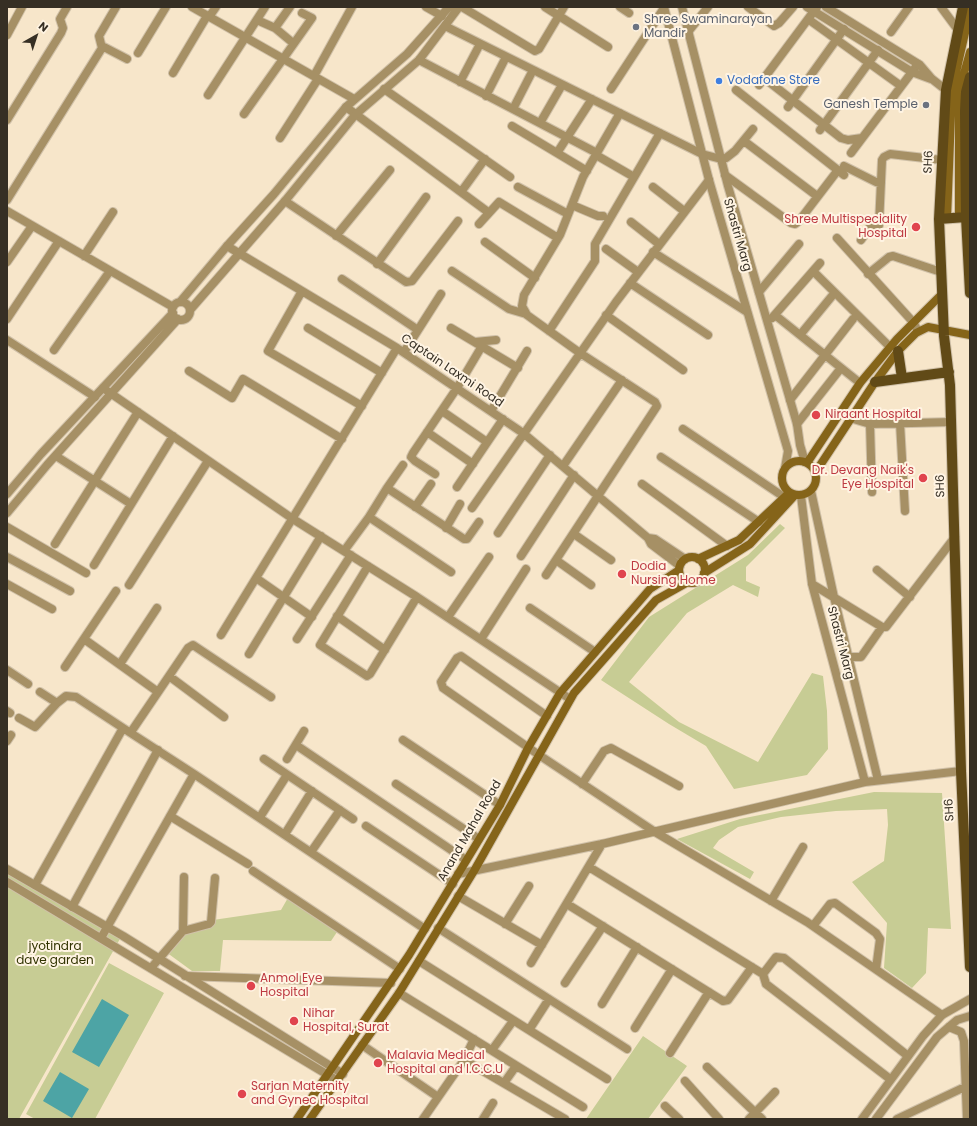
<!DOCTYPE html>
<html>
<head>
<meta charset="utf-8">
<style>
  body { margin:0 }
  #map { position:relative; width:977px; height:1126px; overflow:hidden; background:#f7e6ca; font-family:Poppins,sans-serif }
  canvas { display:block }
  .frame { position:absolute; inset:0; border:8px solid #362f24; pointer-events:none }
  .north { position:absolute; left:16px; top:16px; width:40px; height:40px; -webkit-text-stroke:3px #fff4e3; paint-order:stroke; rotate:39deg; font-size:11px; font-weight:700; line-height:16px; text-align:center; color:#362f24 }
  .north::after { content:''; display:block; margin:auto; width:14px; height:18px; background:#362f24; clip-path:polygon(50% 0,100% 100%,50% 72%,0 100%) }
</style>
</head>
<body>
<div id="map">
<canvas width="977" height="1126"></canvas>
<div class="frame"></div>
<div class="north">N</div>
</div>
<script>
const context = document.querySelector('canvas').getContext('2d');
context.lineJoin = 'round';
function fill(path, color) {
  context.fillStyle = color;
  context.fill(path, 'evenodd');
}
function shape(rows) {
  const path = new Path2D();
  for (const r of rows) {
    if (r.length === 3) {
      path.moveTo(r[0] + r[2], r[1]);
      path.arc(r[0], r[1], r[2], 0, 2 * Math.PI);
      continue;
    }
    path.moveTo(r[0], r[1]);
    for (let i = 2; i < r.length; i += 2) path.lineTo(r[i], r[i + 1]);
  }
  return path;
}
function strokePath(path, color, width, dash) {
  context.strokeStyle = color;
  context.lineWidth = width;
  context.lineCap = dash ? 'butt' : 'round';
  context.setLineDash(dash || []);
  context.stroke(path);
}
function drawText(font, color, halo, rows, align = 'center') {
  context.font = font + ' Poppins,sans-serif';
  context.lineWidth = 4;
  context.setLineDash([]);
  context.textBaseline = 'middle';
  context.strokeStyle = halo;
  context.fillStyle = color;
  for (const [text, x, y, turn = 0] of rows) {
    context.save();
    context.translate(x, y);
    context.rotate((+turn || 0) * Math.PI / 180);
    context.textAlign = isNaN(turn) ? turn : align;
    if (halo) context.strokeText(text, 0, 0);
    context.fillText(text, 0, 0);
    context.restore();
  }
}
fill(shape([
  [780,524,785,528,746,567,746,581,760,587,758,597,733,585,687,613,629,682,679,722,758,762,812,673,823,676,827,711,828,749,807,775,734,789,706,746,669,724,601,680,649,617,748,555],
  [874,792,942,793,951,929,928,928,926,973,912,988,884,968,887,923,852,882,884,861,888,825,887,809,836,811,781,817,738,827,719,840,713,848,754,872,750,879,677,839,740,819],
  [7,870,121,937,19,1119,7,1119],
  [289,896,339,929,331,941,223,940,220,971,192,971,166,952,184,933,213,920,281,910],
  [109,963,164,993,95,1119,35,1119,26,1114],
  [643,1036,687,1066,648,1119,586,1119]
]), '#c7cc94');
fill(shape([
  [102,999,129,1015,99,1067,72,1052],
  [60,1072,89,1089,72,1118,43,1101]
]), '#4da4a5');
const minor = shape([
  [192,7,354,99],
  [426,7,442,16],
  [462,7,535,51,539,49,564,7],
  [545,7,608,47],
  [620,7,629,13],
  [748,7,774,26,779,23,793,7],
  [941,7,958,30],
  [209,17,216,7],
  [808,19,901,86],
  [257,20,275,28,293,43],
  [445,26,702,154,721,159,726,158,735,151,753,129],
  [275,28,290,7],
  [688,32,708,7],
  [891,32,909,7],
  [7,35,22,7],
  [102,46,127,59],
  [138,53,166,7],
  [419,60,597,153],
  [173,73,207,16],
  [314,76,352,7],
  [764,78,841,138,848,140,862,138],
  [460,82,480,44],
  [759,85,817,7],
  [384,89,510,177],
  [611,89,664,8],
  [736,90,844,175],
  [208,95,265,7],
  [486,96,506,57],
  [346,107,488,212],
  [788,107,844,29],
  [513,109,533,70],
  [244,114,312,18,302,13],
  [7,120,61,33,63,28,60,19,67,7],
  [540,123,562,85],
  [512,126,587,171],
  [820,130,878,50],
  [280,138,318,79],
  [744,141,817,196],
  [557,153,592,99],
  [851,153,918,64],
  [596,155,634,177],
  [844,166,876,182,881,183],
  [725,175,791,223,795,224,799,221,838,170],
  [518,187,568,214],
  [653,187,684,211],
  [461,192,485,159],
  [7,200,102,48,99,36,116,7],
  [285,201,406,282,412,281,458,221],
  [572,205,598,216,603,216],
  [7,211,173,307],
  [631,222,659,244],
  [479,224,499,202,558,238],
  [336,236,390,170],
  [837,238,913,322,918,331],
  [861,240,870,227,879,225,882,160,884,157,890,154,942,160],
  [485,242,535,278],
  [227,246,397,348,523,433,648,538,651,544,680,566],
  [606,249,638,272],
  [653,252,747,312],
  [84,256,113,212],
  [7,262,32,226],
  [377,264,426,197],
  [452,271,509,309,526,314],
  [813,271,890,347],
  [868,274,889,257,893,256,941,272],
  [342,279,418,330],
  [630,283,708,335],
  [302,291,268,351,362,406],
  [759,292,799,244],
  [606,315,683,370],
  [775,315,860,383],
  [772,318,820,263],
  [7,319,59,241],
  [308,328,382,373],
  [451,328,518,368],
  [549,331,595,261,595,244,660,133],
  [800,335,832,296],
  [7,340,95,397],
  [475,342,496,340],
  [54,350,110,271],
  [404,352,441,294],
  [189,371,232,398,243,379,342,439],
  [103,388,293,519,417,597,570,699],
  [790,400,853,319],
  [442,411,487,442],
  [491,411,527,351],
  [850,418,870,424,952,422],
  [900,423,905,511],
  [797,424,841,368],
  [870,424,872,492],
  [683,429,784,497],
  [427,432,473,464],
  [56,456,131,504],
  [661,457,759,522],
  [563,466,622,380],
  [435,474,415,461,411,457,413,453,457,388,482,346],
  [642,484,727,546],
  [457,487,503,419],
  [387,488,403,465],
  [811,491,834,597,878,780],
  [801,496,812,584,865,782],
  [415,507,431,484],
  [472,508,616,302,709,180],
  [369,517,387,488,464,539,467,539,479,522],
  [7,527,86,573],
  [446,528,460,504],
  [498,533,550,455],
  [574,534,611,560],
  [648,538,655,539,685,559],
  [55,544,138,412],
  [344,551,369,517,451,572],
  [521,556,574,475],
  [7,557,70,591],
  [556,560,591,585],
  [94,565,173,436],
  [368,566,320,645,367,676,370,674,417,597],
  [877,570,910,597],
  [546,575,657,406,655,402,580,353,527,315,522,306,524,295,560,235,583,177,620,113],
  [256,578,312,617],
  [7,584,52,609],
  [812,584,882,627,886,627,955,537],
  [129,585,208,461],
  [530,608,595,652],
  [337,616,385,650],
  [448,617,489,557],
  [221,635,397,348],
  [84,639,158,692],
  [297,639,351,555],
  [481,639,526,569],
  [249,654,321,536],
  [848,657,861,657,882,627],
  [120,664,157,608],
  [65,667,116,591],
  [7,670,28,684],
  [169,676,224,717],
  [40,692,57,703,66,696,76,697,123,728],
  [7,711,10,713],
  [547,716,461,656,457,658,441,682,443,688,539,755,655,832,807,922,942,1015],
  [19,718,35,727,57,703],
  [131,732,188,648,193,645,271,697],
  [403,740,500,805],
  [7,741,11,735],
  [296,745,466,860],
  [264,759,353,819],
  [287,759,304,731],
  [396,784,479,839],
  [582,784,604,751,611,748,679,786],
  [170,816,248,864],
  [260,817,287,775],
  [366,826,453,884],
  [285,834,312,791],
  [311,852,340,810],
  [589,867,763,974,766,984,890,1079],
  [253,871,400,969],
  [458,874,602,844,865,782,961,771],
  [35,885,123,728,194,774],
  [458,896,542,945],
  [771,901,803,847],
  [567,904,723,1001,728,1000,752,967],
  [72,907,158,750],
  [505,924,529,886],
  [813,926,830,904,835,903,876,933,880,939,876,969],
  [438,928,627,1049],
  [183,931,184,877],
  [101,938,194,774,425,929],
  [419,961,607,1079],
  [531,963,602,844],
  [151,968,183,931,209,924,211,922,215,878],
  [763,974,776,957,784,958,908,1056],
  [185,976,391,983],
  [565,983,603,926],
  [399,993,583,1107],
  [602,1004,637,947],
  [949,1027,961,1032,964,1041,967,1119],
  [635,1028,672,969],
  [529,1030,549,999],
  [474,1039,464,1060,565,1119],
  [362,1045,438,1097],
  [492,1050,513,1021],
  [670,1053,709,992],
  [707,1067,762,1119],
  [685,1081,719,1119],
  [504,1083,516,1066],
  [665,1106,679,1119],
  [423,1119,464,1060],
  [483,1119,493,1103],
  [749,1119,775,1092],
  [897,1119,969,1085]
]);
const tertiary = shape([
  [664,7,709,180,788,451,785,468],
  [682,7,728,186,797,424,800,445,805,462],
  [807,7,912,72,931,79],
  [826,7,920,65,932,79,946,90,952,90],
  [180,302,227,246,274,194,346,107,407,54,449,7],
  [181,311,9],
  [190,310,285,201,355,115,419,60,459,7],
  [7,494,41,454,173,313],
  [7,513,47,465,178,319],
  [7,869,123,936,343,1074],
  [7,882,338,1081],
  [862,1119,923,1036,942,1015,970,999],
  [876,1119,937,1037,957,1020,970,1016]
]);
const secondary = shape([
  [959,217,959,91,970,52],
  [947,218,952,90,970,11],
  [799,478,17],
  [807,463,860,383,897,339,942,294],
  [815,473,875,382,898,351,916,333,928,327,970,335],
  [692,570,13],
  [698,559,739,540,789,493],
  [704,573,750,544,795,495],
  [297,1119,409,955,500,805,528,748,560,693,650,589,679,570],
  [310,1119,399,993,474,871,574,693,656,600,688,582]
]);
const primary = shape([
  [963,7,946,90,939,219,944,336,950,385,961,771,970,967],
  [970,77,966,92,965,111,966,217,970,293],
  [939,219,966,217],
  [898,351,902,378],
  [875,382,949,372]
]);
strokePath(minor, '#d0c1a9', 10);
strokePath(tertiary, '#d0c1a9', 10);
strokePath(secondary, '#d0c1a9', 10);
strokePath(primary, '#d0c1a9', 12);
strokePath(minor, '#a69065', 8);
strokePath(tertiary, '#a69065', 8);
strokePath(secondary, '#856419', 8);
strokePath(primary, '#614a17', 10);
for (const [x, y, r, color] of [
  [636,27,4,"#6b7280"],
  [719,81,4,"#3f7fe0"],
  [926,105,4,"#6b7280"],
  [916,227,5,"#e0444e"],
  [816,415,5,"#e0444e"],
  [923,478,5,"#e0444e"],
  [622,574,5,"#e0444e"],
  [251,986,5,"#e0444e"],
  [294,1021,5,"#e0444e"],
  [378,1063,5,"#e0444e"],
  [242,1094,5,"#e0444e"]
]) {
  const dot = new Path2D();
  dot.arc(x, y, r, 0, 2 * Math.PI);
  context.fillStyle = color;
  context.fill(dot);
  strokePath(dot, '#fff4e3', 1.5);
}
drawText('12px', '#5b616d', '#fff4e3', [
  ["Shree Swaminarayan",644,20],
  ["Mandir",644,34],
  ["Ganesh Temple",918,105,"right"]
], 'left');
drawText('12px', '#366cbe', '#fff4e3', [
  ["Vodafone Store",727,81]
], 'left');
drawText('12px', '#362f24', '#fff4e3', [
  ["SH6",929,162,-87],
  ["Shastri Marg",737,235,74],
  ["Captain Laxmi Road",452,371,34],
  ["SH6",941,486,-91],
  ["Shastri Marg",840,643,75],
  ["SH6",950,810,-93],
  ["Anand Mahal Road",470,831,-60]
]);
drawText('12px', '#be3a42', '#fff4e3', [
  ["Shree Multispeciality",907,220,"right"],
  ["Hospital",907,234,"right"],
  ["Niraant Hospital",825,415],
  ["Dr. Devang Naik's",914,471,"right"],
  ["Eye Hospital",914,485,"right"],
  ["Dodia",631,567],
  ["Nursing Home",631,581],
  ["Anmol Eye",260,979],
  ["Hospital",260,993],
  ["Nihar",303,1014],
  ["Hospital, Surat",303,1028],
  ["Malavia Medical",387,1056],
  ["Hospital and I.C.C.U",387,1070],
  ["Sarjan Maternity",251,1087],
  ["and Gynec Hospital",251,1101]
], 'left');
drawText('12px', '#313300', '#fff4e3', [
  ["jyotindra",55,947],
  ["dave garden",55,961]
]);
</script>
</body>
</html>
